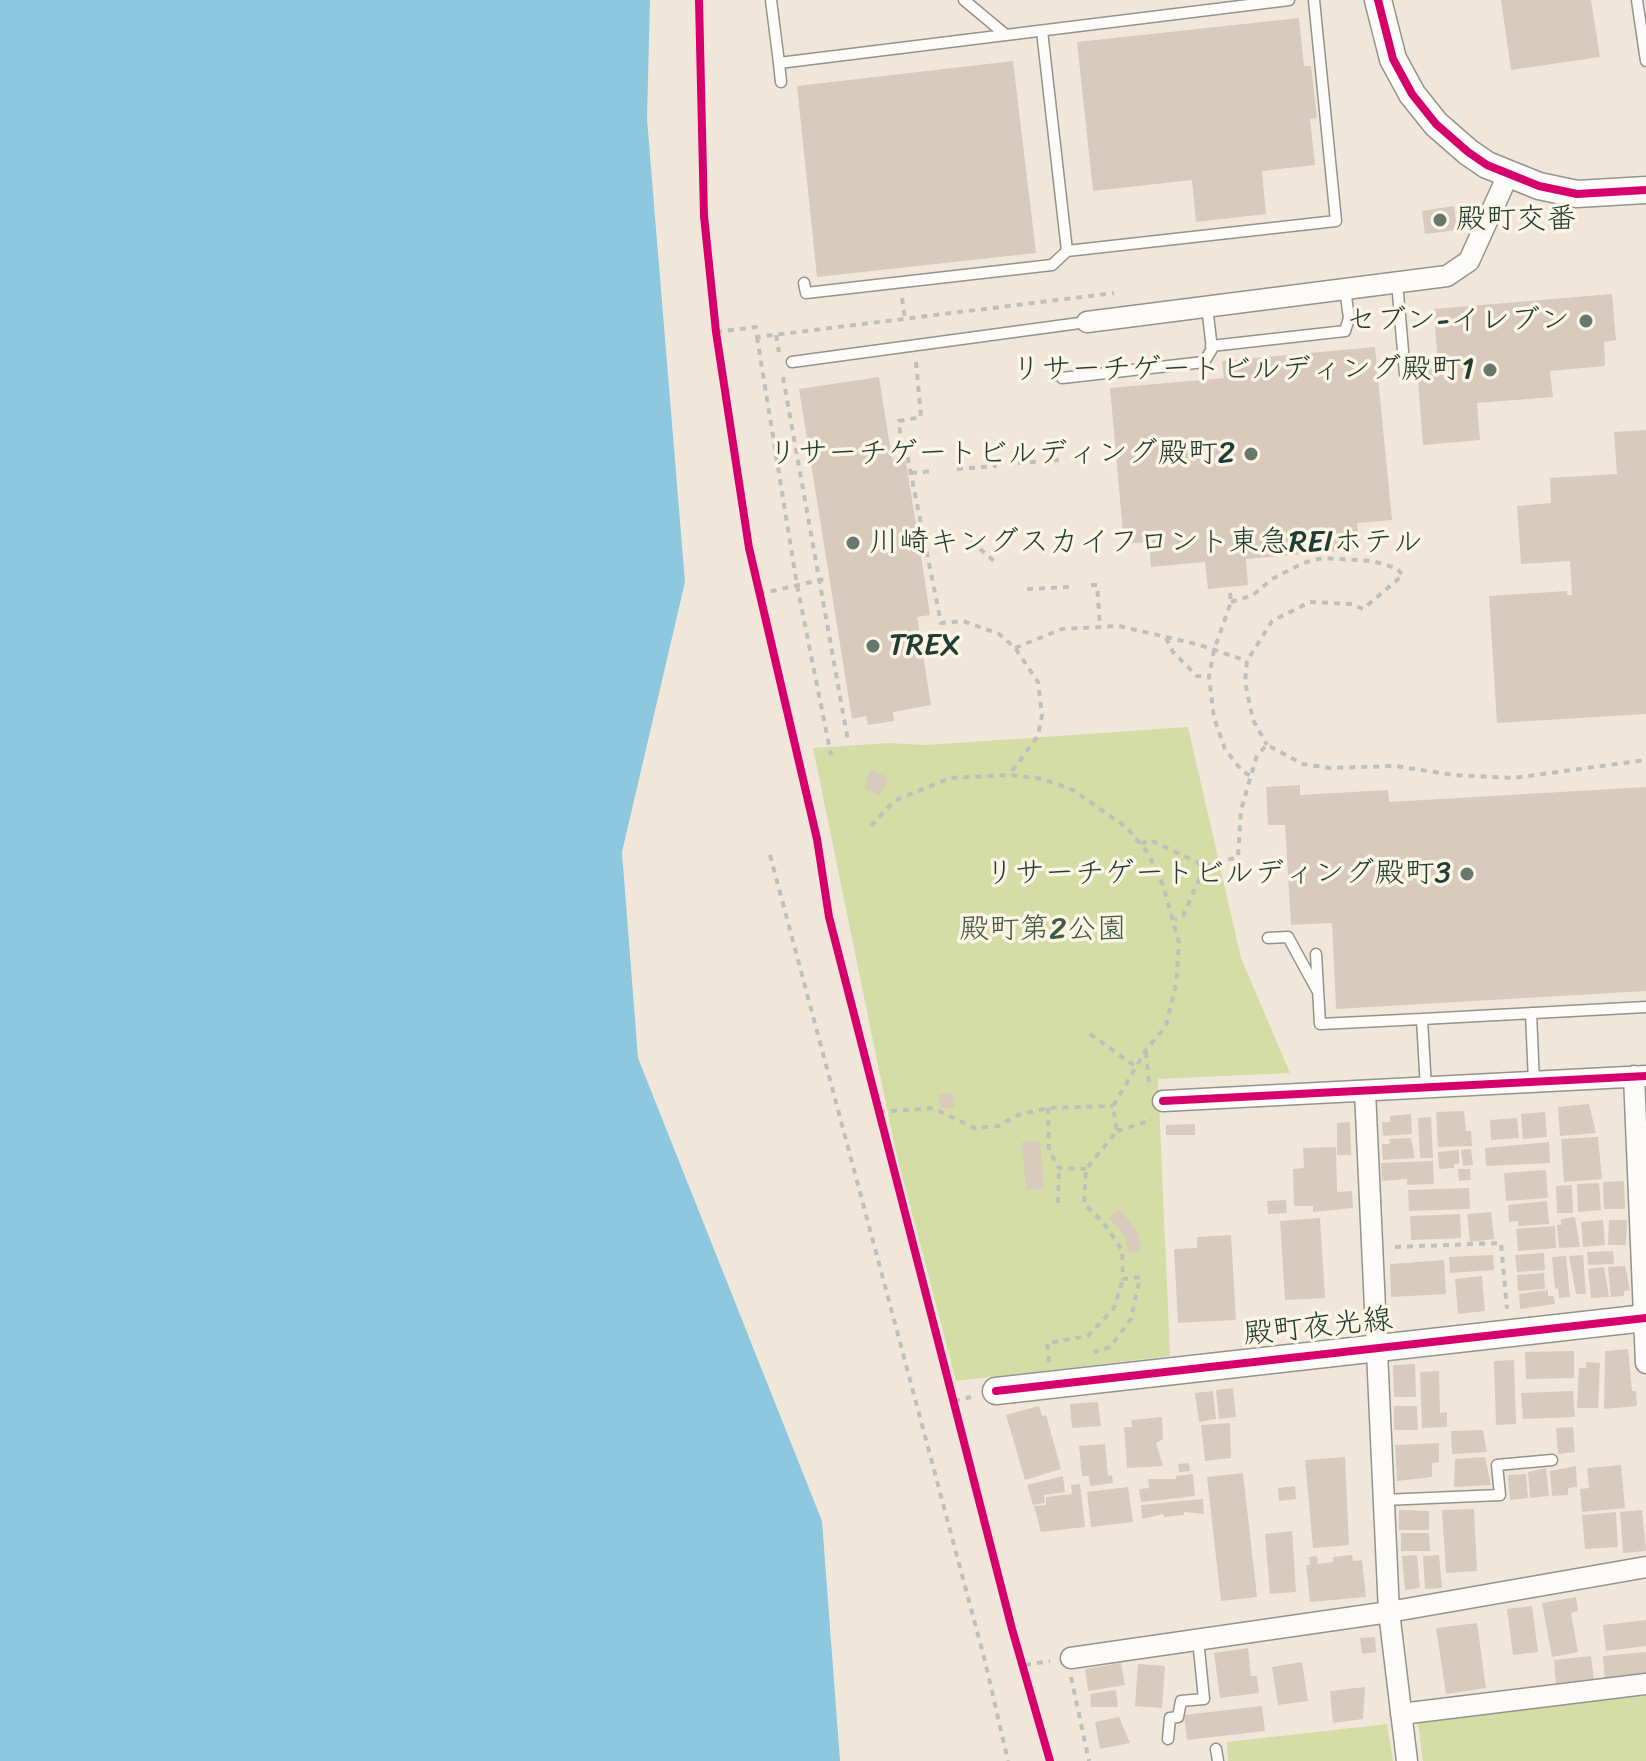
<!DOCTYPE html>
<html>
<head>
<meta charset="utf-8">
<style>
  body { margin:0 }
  canvas { display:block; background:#f0e7da }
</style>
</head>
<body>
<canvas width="1646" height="1761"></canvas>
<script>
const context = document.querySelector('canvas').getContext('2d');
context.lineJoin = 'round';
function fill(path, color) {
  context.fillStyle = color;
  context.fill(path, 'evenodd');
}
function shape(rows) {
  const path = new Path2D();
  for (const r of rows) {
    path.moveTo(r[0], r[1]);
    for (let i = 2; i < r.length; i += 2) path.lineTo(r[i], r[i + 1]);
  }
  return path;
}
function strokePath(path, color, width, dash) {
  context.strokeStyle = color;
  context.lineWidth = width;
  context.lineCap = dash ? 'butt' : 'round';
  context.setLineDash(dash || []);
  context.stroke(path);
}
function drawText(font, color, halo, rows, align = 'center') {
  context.font = font + ' Sriracha,"Klee One",sans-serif';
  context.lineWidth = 7;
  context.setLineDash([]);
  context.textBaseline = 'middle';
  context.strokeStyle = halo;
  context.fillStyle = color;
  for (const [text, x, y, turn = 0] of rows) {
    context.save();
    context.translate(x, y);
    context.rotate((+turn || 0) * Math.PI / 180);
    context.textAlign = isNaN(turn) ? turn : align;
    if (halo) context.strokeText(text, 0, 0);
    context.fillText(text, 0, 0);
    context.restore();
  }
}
fill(shape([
  [1188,727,1241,958,1290,1073,1158,1079,1170,1356,956,1381,895,1148,813,748,888,743,927,745],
  [1646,1693,1646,1761,1423,1761,1417,1716],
  [1387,1724,1393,1761,1228,1761,1227,1742]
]), '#d4dda5');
fill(shape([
  [0,0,650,0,647,119,685,582,622,852,638,1058,822,1521,840,1761,0,1761]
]), '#8ec8de');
fill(shape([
  [1501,0,1591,0,1600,57,1511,70],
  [1299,18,1304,66,1311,66,1317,118,1310,119,1315,165,1262,171,1266,214,1196,222,1192,180,1093,191,1077,42],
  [1013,61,1036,253,817,277,797,86],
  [1454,206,1457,230,1425,234,1422,211],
  [1612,294,1616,340,1604,342,1605,366,1550,371,1553,397,1477,403,1480,440,1423,445,1417,369,1438,368,1434,309],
  [1375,347,1392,520,1357,523,1360,549,1246,559,1248,585,1208,589,1205,562,1151,567,1149,542,1124,544,1110,388,1224,378,1222,361],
  [879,377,892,459,905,457,918,536,930,615,917,617,931,705,893,712,894,721,868,725,866,716,852,719,799,389],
  [1646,430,1646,714,1497,723,1489,596,1567,591,1567,595,1572,595,1570,561,1521,564,1517,506,1551,503,1550,478,1617,474,1614,432],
  [870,770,888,777,880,796,864,789],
  [1300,785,1300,795,1388,790,1389,802,1646,787,1646,991,1336,1009,1332,923,1291,925,1285,825,1268,825,1266,787],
  [953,1093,954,1107,940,1108,939,1095],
  [1589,1104,1596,1133,1560,1136,1558,1107],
  [1464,1111,1466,1131,1471,1131,1472,1146,1438,1147,1436,1112],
  [1545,1112,1547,1137,1523,1139,1521,1114],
  [1411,1114,1412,1134,1383,1136,1382,1122,1390,1122,1390,1116],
  [1431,1117,1433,1158,1420,1158,1418,1118],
  [1517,1118,1519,1138,1491,1140,1490,1120],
  [1350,1122,1351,1155,1337,1155,1337,1123],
  [1195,1124,1195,1135,1166,1135,1166,1125],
  [1598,1137,1602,1179,1564,1182,1561,1139],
  [1411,1138,1415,1158,1383,1160,1382,1144,1390,1144,1389,1139],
  [1040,1141,1044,1188,1026,1190,1022,1142],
  [1549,1142,1550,1163,1486,1166,1485,1148],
  [1336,1147,1337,1192,1352,1191,1353,1208,1313,1212,1313,1206,1294,1206,1293,1169,1304,1168,1303,1148],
  [1471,1149,1473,1165,1463,1166,1461,1150],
  [1459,1150,1459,1164,1454,1164,1454,1168,1439,1169,1438,1152],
  [1433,1161,1434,1184,1407,1185,1407,1179,1382,1181,1381,1163],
  [1458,1169,1470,1169,1471,1180,1459,1181],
  [1546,1170,1548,1198,1506,1201,1504,1173],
  [1624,1181,1625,1209,1604,1209,1603,1182],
  [1599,1183,1601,1210,1578,1212,1577,1184],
  [1572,1185,1573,1213,1557,1213,1556,1186],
  [1469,1188,1470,1209,1409,1211,1408,1190],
  [1286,1200,1287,1213,1268,1214,1267,1201],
  [1547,1201,1549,1224,1518,1226,1518,1221,1509,1222,1508,1205],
  [1119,1209,1137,1230,1141,1250,1128,1253,1126,1237,1109,1218],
  [1491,1212,1494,1239,1470,1242,1467,1214],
  [1460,1214,1461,1238,1411,1240,1410,1216],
  [1575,1217,1580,1247,1559,1248,1557,1225,1561,1225,1561,1219],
  [1320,1218,1325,1298,1285,1300,1280,1221],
  [1603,1220,1605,1245,1583,1247,1581,1222],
  [1609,1220,1627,1220,1626,1245,1608,1245],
  [1555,1226,1556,1248,1518,1251,1516,1229],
  [1231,1235,1236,1320,1178,1323,1174,1249,1197,1248,1197,1237],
  [1613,1251,1614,1264,1588,1265,1587,1252],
  [1544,1253,1545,1270,1517,1272,1515,1255],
  [1493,1255,1494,1270,1450,1273,1449,1257],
  [1583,1255,1586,1294,1576,1294,1569,1256],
  [1566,1256,1570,1297,1559,1298,1558,1288,1555,1289,1552,1257],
  [1444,1260,1446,1294,1391,1297,1390,1264],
  [1625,1266,1630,1290,1624,1291,1624,1296,1611,1297,1608,1267],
  [1604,1267,1609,1297,1591,1298,1588,1269],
  [1544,1273,1545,1289,1518,1291,1517,1275],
  [1482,1276,1485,1311,1458,1314,1455,1279],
  [1548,1290,1548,1296,1554,1296,1555,1304,1520,1309,1519,1294],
  [1628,1349,1632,1391,1636,1391,1637,1406,1604,1409,1605,1351],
  [1574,1351,1574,1378,1526,1379,1525,1352],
  [1514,1360,1516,1424,1496,1425,1494,1361],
  [1586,1362,1600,1363,1598,1408,1577,1408,1579,1368,1586,1368],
  [1415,1364,1416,1397,1394,1397,1393,1365],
  [1439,1371,1440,1413,1447,1412,1447,1427,1422,1428,1420,1372],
  [1233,1388,1236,1417,1219,1419,1216,1390],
  [1213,1391,1216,1419,1199,1422,1195,1393],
  [1573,1391,1575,1417,1523,1419,1521,1393],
  [1098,1402,1101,1426,1072,1428,1070,1404],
  [1039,1406,1042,1416,1046,1415,1061,1469,1025,1480,1006,1415],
  [1394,1406,1417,1406,1418,1430,1394,1430],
  [1162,1417,1163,1439,1156,1443,1163,1466,1127,1468,1124,1427,1132,1427,1131,1420],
  [1230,1423,1231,1458,1205,1461,1201,1425],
  [1573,1427,1575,1452,1558,1454,1556,1428],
  [1483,1430,1487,1452,1452,1454,1451,1431],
  [1439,1443,1439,1462,1432,1463,1432,1477,1397,1481,1395,1445],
  [1105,1444,1108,1476,1112,1475,1113,1483,1090,1486,1089,1476,1082,1476,1079,1446],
  [1345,1457,1349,1545,1313,1548,1305,1460],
  [1485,1457,1491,1485,1454,1487,1455,1459],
  [1189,1463,1190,1471,1179,1472,1178,1464],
  [1621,1465,1625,1508,1582,1512,1580,1489,1589,1488,1587,1468],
  [1576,1466,1577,1487,1568,1488,1568,1495,1552,1496,1550,1471],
  [1546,1468,1549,1496,1530,1498,1528,1472],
  [1243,1473,1257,1597,1221,1601,1207,1477],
  [1193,1474,1195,1496,1141,1502,1139,1489,1149,1488,1148,1479,1176,1479,1176,1476],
  [1526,1474,1528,1498,1510,1500,1508,1475],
  [1063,1476,1065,1492,1044,1495,1045,1503,1033,1505,1027,1485],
  [1080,1484,1085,1527,1041,1532,1034,1506,1046,1505,1046,1497,1072,1494,1071,1485],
  [1295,1486,1296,1499,1279,1501,1278,1488],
  [1128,1487,1133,1522,1091,1527,1087,1492],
  [1203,1499,1204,1514,1184,1512,1184,1515,1164,1517,1163,1514,1142,1519,1141,1505],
  [1474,1509,1477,1571,1446,1573,1442,1510],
  [1399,1510,1429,1511,1429,1530,1399,1530],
  [1642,1510,1646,1551,1623,1553,1620,1512],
  [1616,1512,1618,1547,1585,1549,1582,1515],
  [1292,1531,1296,1592,1270,1594,1265,1534],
  [1401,1533,1429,1533,1430,1551,1401,1551],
  [1352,1555,1353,1561,1362,1560,1366,1597,1310,1602,1306,1565,1310,1565,1309,1557,1317,1556,1318,1564,1333,1562,1333,1557],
  [1417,1555,1420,1588,1405,1590,1402,1556],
  [1439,1555,1442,1588,1425,1589,1423,1556],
  [1576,1597,1578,1611,1571,1613,1578,1652,1552,1657,1542,1603],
  [1532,1606,1538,1652,1513,1655,1507,1609],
  [1646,1620,1646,1646,1606,1651,1603,1625],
  [1477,1623,1486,1688,1446,1694,1436,1628],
  [1375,1637,1376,1652,1362,1654,1360,1638],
  [1248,1648,1251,1676,1257,1676,1259,1693,1220,1698,1214,1653],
  [1646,1652,1646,1676,1605,1680,1603,1656],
  [1591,1656,1594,1680,1556,1684,1554,1660],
  [1302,1662,1308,1701,1278,1705,1272,1667],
  [1121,1663,1125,1685,1088,1691,1085,1669],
  [1138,1664,1165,1666,1162,1708,1135,1706],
  [1365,1687,1363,1719,1333,1723,1330,1691],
  [1116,1690,1118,1707,1091,1707,1090,1694],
  [1262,1706,1265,1731,1187,1740,1184,1715],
  [1119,1717,1130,1743,1100,1749,1095,1722]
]), '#d8cbbd');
const service = shape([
  [771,0,779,63],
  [964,0,1006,35],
  [1637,0,1646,61],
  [781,82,779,63,1289,0],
  [1067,251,1336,221,1314,0],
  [1397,282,1405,374],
  [804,283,806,293,1052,265,1067,251,1042,31],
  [1211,346,1345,331,1349,318,1345,289],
  [792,362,1087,322],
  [1062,378,1204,362,1212,349,1207,306],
  [1268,938,1288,937,1317,990],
  [1316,954,1320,1024,1422,1019],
  [1531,1013,1534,1082],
  [1426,1088,1422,1019,1646,1007],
  [1383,1500,1500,1495,1497,1465,1552,1460],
  [1168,1739,1170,1718,1178,1717,1181,1701,1204,1699,1198,1639],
  [1216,1749,1218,1761]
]);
const minor = shape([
  [1087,322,1447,276,1469,261,1508,175],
  [1634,1076,1646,1363],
  [1365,1091,1389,1612,1407,1761],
  [1163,1101,1646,1076],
  [1071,1658,1389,1612,1646,1567],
  [1401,1714,1646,1684]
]);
const tertiary = shape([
  [1378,0,1393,59,1412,94,1436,124,1468,152,1487,165,1539,186,1577,194,1646,190],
  [996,1391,1646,1318]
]);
strokePath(service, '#93948c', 13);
strokePath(minor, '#93948c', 23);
strokePath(tertiary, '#93948c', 29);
strokePath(shape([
  [902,298,905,319],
  [716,332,756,327,757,337,1114,293],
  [776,335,779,352],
  [757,337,797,585,831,755],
  [916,362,921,417,899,421,902,455,907,454,941,623,963,621,999,634,1015,648,1038,682,1042,715,1038,736,1009,775],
  [783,377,848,741],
  [1018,463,1059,460],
  [957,469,997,466],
  [911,473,933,471],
  [962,533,996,563],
  [924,536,938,535],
  [1091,585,1097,585,1100,627],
  [1027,589,1070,587],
  [1230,593,1231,602,1214,650,1209,677,1214,718,1225,749,1242,771,1251,776],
  [759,594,829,578],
  [1231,602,1253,595,1272,579,1303,563,1323,558,1372,561,1396,568,1403,575,1363,609,1352,604,1310,602,1272,621,1247,661,1245,682,1253,720,1267,745],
  [1166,638,1173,652,1197,676,1209,677],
  [1015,648,1062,629,1119,626,1200,645,1247,661],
  [871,826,894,801,950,778,1009,775,1043,779,1073,790,1126,827,1148,853,1163,885,1179,943,1176,984,1166,1026,1146,1050,1113,1106,1117,1131,1086,1169,1084,1204,1103,1222,1122,1250,1123,1279,1140,1277,1131,1319,1110,1347,1094,1352],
  [1141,844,1150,840,1205,866,1183,916,1175,920],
  [770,855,985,1661,1008,1761],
  [1205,866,1238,857,1241,810,1257,755,1267,745,1303,764,1330,768,1395,766,1454,775,1513,778,1646,760],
  [1090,1034,1136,1067],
  [1146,1052,1149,1083],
  [1048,1108,1049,1150,1059,1168,1086,1169],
  [879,1112,933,1108,974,1128,998,1126,1018,1115,1048,1108,1113,1106],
  [1117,1131,1152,1120],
  [1058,1203,1059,1168],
  [1395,1247,1501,1243,1507,1309],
  [1049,1362,1047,1343,1088,1336,1114,1308,1123,1279],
  [954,1401,971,1397],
  [1025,1665,1050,1661],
  [1071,1677,1089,1761]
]), '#bfc0bc', 4, [6, 6]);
strokePath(service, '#fdfbf9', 10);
strokePath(minor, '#fdfbf9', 20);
strokePath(tertiary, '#fdfbf9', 26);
strokePath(shape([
  [699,0,704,216,716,332,749,548,817,839,829,917,1012,1629,1050,1761],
  [1378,0,1393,59,1412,94,1436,124,1468,152,1487,165,1539,186,1577,194,1646,190],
  [1163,1101,1646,1076],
  [996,1391,1646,1318]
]), '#d6006c', 8);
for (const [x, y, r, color] of [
  [1440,220,8,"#68786e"],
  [1586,321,8,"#68786e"],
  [1490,370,8,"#68786e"],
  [1251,454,8,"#68786e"],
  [853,543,8,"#68786e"],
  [873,646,8,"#68786e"],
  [1467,874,8,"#68786e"]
]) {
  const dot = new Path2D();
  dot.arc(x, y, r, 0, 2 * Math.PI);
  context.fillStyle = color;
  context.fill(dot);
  strokePath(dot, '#fcf5e5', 3);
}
drawText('30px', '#1f3d34', '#fcf5e5', [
  ["殿町交番",1456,220,"left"],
  ["セブン-イレブン",1570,321],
  ["リサーチゲートビルディング殿町1",1474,370],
  ["リサーチゲートビルディング殿町2",1235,454],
  ["川崎キングスカイフロント東急REIホテル",869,543,"left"],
  ["TREX",889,646,"left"],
  ["リサーチゲートビルディング殿町3",1451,874]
], 'right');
drawText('30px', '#3f5b42', '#fcf5e5', [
  ["殿町第2公園",1043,930]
]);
drawText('30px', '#1f3d34', '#fcf5e5', [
  ["殿町夜光線",1318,1328,-6]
]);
</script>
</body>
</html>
